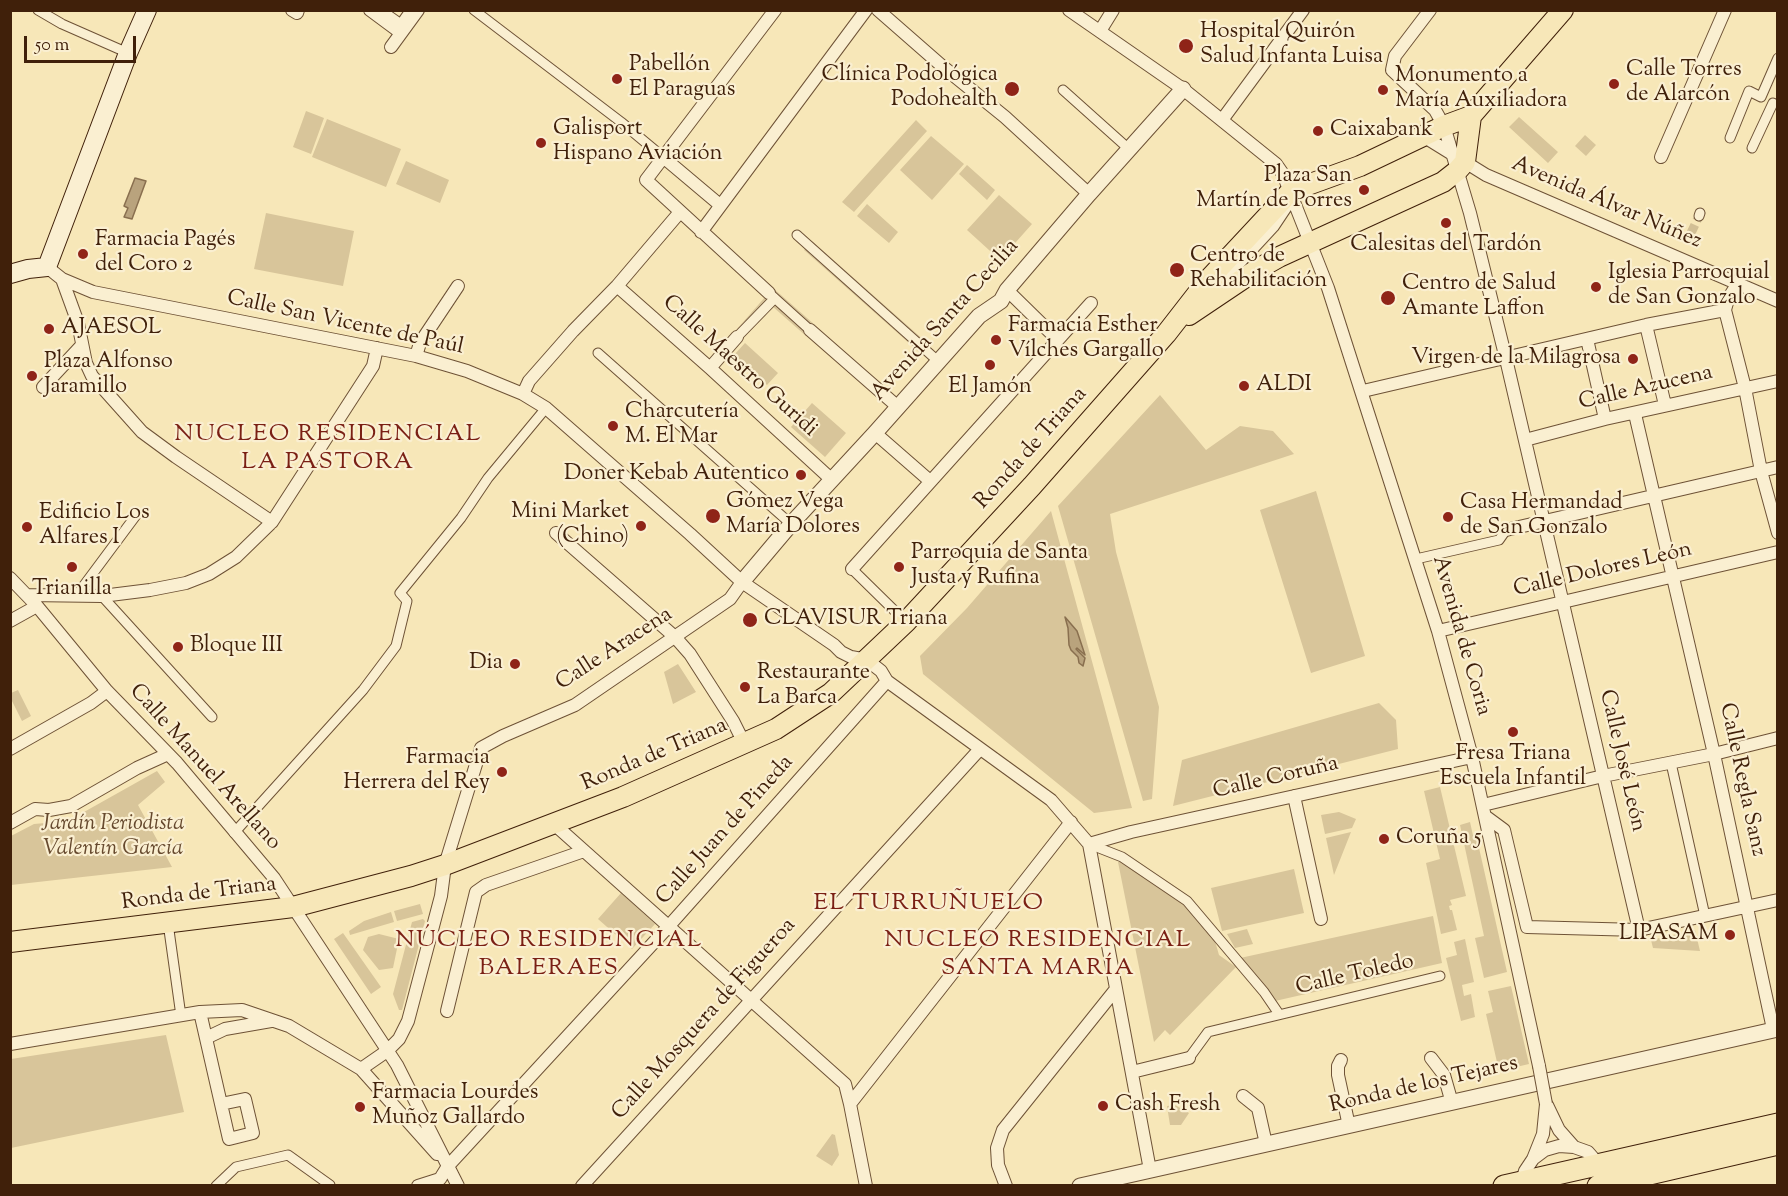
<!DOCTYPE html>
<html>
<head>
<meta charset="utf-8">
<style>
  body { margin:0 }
  #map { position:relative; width:1788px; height:1196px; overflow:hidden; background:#f7e7b8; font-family:"Sorts Mill Goudy",serif }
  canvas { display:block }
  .frame { position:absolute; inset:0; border:12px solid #40200a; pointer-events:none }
  .scale { position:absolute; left:24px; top:36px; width:112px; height:27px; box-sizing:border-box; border:3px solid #40200a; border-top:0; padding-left:8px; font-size:18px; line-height:21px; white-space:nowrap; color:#40200a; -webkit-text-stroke:4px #faefd1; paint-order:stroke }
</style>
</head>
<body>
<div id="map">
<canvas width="1788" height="1196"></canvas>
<div class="frame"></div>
<div class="scale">50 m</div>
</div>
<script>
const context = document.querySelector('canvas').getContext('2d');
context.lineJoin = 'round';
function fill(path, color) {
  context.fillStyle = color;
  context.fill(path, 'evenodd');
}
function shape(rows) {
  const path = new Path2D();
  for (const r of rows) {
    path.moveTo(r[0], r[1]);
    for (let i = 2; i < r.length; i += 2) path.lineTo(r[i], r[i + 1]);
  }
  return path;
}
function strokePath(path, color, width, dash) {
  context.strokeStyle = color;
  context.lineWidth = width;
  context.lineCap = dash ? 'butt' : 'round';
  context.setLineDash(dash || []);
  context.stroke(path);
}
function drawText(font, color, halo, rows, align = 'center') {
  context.font = font + ' "Sorts Mill Goudy",serif';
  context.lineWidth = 4.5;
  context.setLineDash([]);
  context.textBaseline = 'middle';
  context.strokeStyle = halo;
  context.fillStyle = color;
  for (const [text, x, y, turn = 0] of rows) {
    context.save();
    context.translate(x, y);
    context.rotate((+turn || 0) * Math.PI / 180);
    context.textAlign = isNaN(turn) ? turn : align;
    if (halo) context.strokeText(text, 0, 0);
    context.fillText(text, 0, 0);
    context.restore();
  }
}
fill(shape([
  [306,111,324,118,311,154,293,147],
  [1519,117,1558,152,1548,163,1509,127],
  [327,119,401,149,386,187,312,157],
  [916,120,927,131,854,212,842,202],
  [1585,135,1596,145,1586,156,1575,146],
  [931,136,964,164,932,200,900,170],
  [406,161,449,180,440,203,396,184],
  [967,165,995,190,987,200,959,174],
  [999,195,1032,224,1000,260,967,230],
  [867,204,898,232,889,243,857,216],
  [266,213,354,231,343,286,254,269],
  [812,241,926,342,918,351,804,250],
  [773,288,815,325,806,336,772,306,745,336,737,329],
  [745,343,778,373,767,385,734,355],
  [1160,395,1206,450,1240,426,1273,431,1294,454,1110,514,1116,552,1159,707,1152,799,1143,801,1058,506],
  [812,403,846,433,825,457,791,427],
  [1316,491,1365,656,1311,673,1260,510],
  [1051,511,1132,808,1094,813,923,674,920,656,967,608],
  [678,664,696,692,673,704,664,672],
  [18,690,31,716,22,721,11,699,11,693],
  [1379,703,1396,720,1398,749,1173,806,1182,760],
  [157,771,165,782,138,805,172,867,11,885,11,836,34,824,68,821],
  [1440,787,1466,896,1450,900,1452,905,1449,906,1450,910,1452,910,1457,930,1441,934,1426,863,1440,859,1424,791],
  [1339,812,1356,819,1352,828,1325,834,1321,815],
  [1470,822,1474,840,1477,839,1507,972,1484,978,1475,938,1484,936,1460,825],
  [1351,832,1334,875,1326,838],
  [1121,861,1188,908,1215,941,1219,955,1236,967,1170,1035,1165,1030,1154,1042,1118,862],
  [1294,869,1304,913,1222,931,1211,888],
  [621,893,655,924,632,949,598,919],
  [420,904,423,914,397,921,394,911],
  [391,912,394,922,350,935,349,931,364,921],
  [1433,916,1442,963,1275,1001,1240,958],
  [423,919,425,921,402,1010,399,1010,393,994,412,922],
  [1247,929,1253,944,1235,948,1227,934],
  [1695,930,1700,951,1653,948,1651,940],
  [343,933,381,987,371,994,334,939],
  [379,934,399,939,393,968,379,970,363,950,368,937],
  [1465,939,1474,982,1462,985,1464,996,1471,994,1475,1017,1461,1021,1446,958,1457,955,1454,942],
  [1511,986,1529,1064,1499,1071,1486,1014,1493,1012,1488,991],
  [166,1035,184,1112,11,1148,11,1059],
  [1175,1105,1189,1113,1181,1125,1170,1125,1167,1106],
  [832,1134,835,1135,839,1155,832,1166,816,1156]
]), '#d8c59a');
const water = shape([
  [135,178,146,181,132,219,124,217,128,208,124,206,135,178],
  [1065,617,1077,631,1085,655,1077,648,1076,649,1085,658,1083,666,1079,663,1078,657,1071,650,1069,645,1068,628,1065,617]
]);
fill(water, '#b9a37d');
strokePath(water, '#896f4f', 1.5);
strokePath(shape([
  [1691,233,1699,216]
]), '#d2bf95', 9, [9, 4.5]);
const pedestrian = shape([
  [38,10,62,24,128,53],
  [381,10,398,22,402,22,409,12],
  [474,10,621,122,663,157],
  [1063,90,1130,150],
  [1730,138,1749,91,1761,97,1778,58],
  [1752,148,1773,103],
  [1699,216,1700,213],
  [797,235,939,362],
  [769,293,810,330],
  [737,337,774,299],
  [598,353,791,524],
  [1416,559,1499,540,1506,530],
  [852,569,906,622],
  [76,596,137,514],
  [102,596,212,717],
  [1671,763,1705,916],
  [234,833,363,690,396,646,407,601,400,593,461,518,488,478,546,408],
  [1089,844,1122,857,1187,901,1264,992,1279,1014],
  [168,923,181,1016],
  [1189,1058,1208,1032,1440,976],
  [216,1186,236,1167,288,1155,330,1185]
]);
const minor = shape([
  [292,10,297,13,298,10],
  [370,10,401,33],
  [878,10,942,66,1005,117,1089,194],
  [1069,10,1183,89,1276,164,1283,174,1328,288,1438,631,1472,757,1539,1066],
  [1430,10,1395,56,1392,70,1435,110,1444,126,1470,213,1506,359,1639,930],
  [1100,31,1113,10],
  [391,47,418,10],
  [1222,120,1303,10],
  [1423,136,1486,175,1778,301],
  [663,157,720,205],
  [1661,157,1725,10],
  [701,232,866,10],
  [47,267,62,279,93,292,416,356,467,371,523,394,546,408,690,534,742,582,834,645,841,652,851,657,867,660,881,671,887,681,1051,800,1089,844,1150,1170],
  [62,279,78,323,86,363,92,376,142,432,176,457,272,522],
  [1738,283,1728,299,1725,310,1745,388,1761,471,1778,533],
  [617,286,710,368,832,480],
  [1007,290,1058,340],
  [1213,291,1273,226,1289,202],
  [769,293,646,180,775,10],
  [1646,325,1665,405],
  [810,330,898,407],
  [1587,339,1605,419],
  [416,356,420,343,458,286],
  [710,368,737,337],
  [43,387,82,345],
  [1363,391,1646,325,1725,310],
  [523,394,529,381,573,331,617,286,680,212],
  [1635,414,1714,754,1773,1029],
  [875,433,930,481],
  [1525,440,1605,419,1778,381],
  [1506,530,1778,467],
  [556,533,675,637,690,654,733,721,744,743],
  [852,569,1091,303],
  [10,578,37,606,107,691,177,763,274,878,397,1065,458,1186],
  [27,595,102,596,150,590,186,583,209,574,236,557,272,522,373,366,377,348],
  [10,621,37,606],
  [1438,631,1778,552],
  [10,749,91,703,107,691],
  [1294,796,1321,919],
  [1483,805,1603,776,1714,754,1778,738],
  [1485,816,1504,830,1527,927,1639,930,1778,900],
  [10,823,35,809,49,810,71,806,137,768,168,754],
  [554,824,845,1084,850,1104],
  [1089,844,1131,832,1472,757],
  [447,1011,476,892,486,885,584,851],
  [200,1012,229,1139,253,1133,245,1099,221,1104],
  [206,1038,225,1029,271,1021],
  [10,1044,200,1012,242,1010,289,1026,361,1069,437,1154],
  [1431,1058,1444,1075,1452,1103],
  [1341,1060,1338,1066,1338,1075,1349,1126],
  [361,1069,387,1051,399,1039,408,1021,441,896,445,865,481,748,503,736,575,705,730,599,742,582],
  [1132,1072,1189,1058],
  [1243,1096,1258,1108,1266,1144],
  [1547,1105,1559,1130,1574,1147],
  [1533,1159,1545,1150,1559,1146,1574,1147,1588,1152,1602,1168],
  [1521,1185,1525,1171,1533,1159,1543,1134,1546,1104],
  [418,1186,440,1179,448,1166,668,927,887,681],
  [582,1186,980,749],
  [866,1186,850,1104,1071,822],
  [1006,1186,998,1165,997,1148,1003,1130,1116,989]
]);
const tertiary = shape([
  [742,582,791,524,875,433,979,316,1001,301,1007,290,1089,194,1183,89],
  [1080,1186,1778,1029]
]);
const secondary = shape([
  [10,274,28,269,47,267,128,53,147,10]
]);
const primary = shape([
  [1189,315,1256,270,1279,257,1443,182,1457,171,1465,162,1471,116],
  [10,942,293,907,411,876,445,865,623,797,776,729,831,693,906,622,1032,486,1166,334,1208,280,1291,191,1360,166,1444,126,1471,116,1563,10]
]);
const trunk = shape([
  [1504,1186,1778,1124],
  [1598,1186,1778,1144]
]);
strokePath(pedestrian, '#6e5236', 11);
strokePath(minor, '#6e5236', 14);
strokePath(tertiary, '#6e5236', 17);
strokePath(secondary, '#40200a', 20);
strokePath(primary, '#40200a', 22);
strokePath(trunk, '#40200a', 23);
strokePath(pedestrian, '#faefd1', 9);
strokePath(minor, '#faefd1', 12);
strokePath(tertiary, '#faefd1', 15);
strokePath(secondary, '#faefd1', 18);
strokePath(primary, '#f7e7b8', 20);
strokePath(trunk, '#f7e7b8', 21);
const minorBridge = shape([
  [1539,1066,1546,1104]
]);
strokePath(minorBridge, '#6e5236', 14, []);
strokePath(minorBridge, '#faefd1', 12);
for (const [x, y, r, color] of [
  [1186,46,8,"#8f2418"],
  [617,79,6,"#8f2418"],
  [1614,84,6,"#8f2418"],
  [1012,89,8,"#8f2418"],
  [1383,90,6,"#8f2418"],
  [1318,131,6,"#8f2418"],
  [541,143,6,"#8f2418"],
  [1364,190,6,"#8f2418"],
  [1446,223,6,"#8f2418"],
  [83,254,6,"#8f2418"],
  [1177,270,8,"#8f2418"],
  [1596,287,6,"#8f2418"],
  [1388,298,8,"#8f2418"],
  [49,329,6,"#8f2418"],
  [996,340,6,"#8f2418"],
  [1633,359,6,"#8f2418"],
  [990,365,6,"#8f2418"],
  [32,376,6,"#8f2418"],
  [1244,386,6,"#8f2418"],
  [613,426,6,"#8f2418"],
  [801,475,6,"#8f2418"],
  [713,516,8,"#8f2418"],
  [1448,517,6,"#8f2418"],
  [641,526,6,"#8f2418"],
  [27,527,6,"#8f2418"],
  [72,567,6,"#8f2418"],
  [899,567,6,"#8f2418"],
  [750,620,8,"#8f2418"],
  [178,647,6,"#8f2418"],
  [515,664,6,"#8f2418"],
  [745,687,6,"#8f2418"],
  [1513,732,6,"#8f2418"],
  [502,772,6,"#8f2418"],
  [1384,839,6,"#8f2418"],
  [1730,935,6,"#8f2418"],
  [1103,1106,6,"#8f2418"],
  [360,1107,6,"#8f2418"]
]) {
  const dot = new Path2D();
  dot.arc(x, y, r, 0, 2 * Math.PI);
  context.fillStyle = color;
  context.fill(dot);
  strokePath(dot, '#faefd1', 2);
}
drawText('22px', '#40200a', '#faefd1', [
  ["Hospital Quirón",1200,33],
  ["Salud Infanta Luisa",1200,58],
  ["Pabellón",629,66],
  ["El Paraguas",629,91],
  ["Calle Torres",1626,71],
  ["de Alarcón",1626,96],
  ["Clínica Podológica",998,76,"right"],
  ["Podohealth",998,101,"right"],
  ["Monumento a",1395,77],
  ["María Auxiliadora",1395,102],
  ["Galisport",553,130],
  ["Hispano Aviación",553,155],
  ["Caixabank",1330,131],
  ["Plaza San",1352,177,"right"],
  ["Martín de Porres",1352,202,"right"],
  ["Farmacia Pagés",95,241],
  ["del Coro 2",95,266],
  ["Calesitas del Tardón",1446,246,"center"],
  ["Centro de",1190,257],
  ["Rehabilitación",1190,282],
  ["Iglesia Parroquial",1608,274],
  ["de San Gonzalo",1608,299],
  ["Centro de Salud",1402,285],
  ["Amante Laffon",1402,310],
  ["Farmacia Esther",1008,327],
  ["Vílches Gargallo",1008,352],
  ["AJAESOL",61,329],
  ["Virgen de la Milagrosa",1621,359,"right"],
  ["Plaza Alfonso",44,363],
  ["Jaramillo",44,388],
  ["ALDI",1256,386],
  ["El Jamón",990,388,"center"],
  ["Charcutería",625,413],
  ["M. El Mar",625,438],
  ["Doner Kebab Autentico",789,475,"right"],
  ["Gómez Vega",726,503],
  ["María Dolores",726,528],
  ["Casa Hermandad",1460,504],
  ["de San Gonzalo",1460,529],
  ["Mini Market",629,513,"right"],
  ["(Chino)",629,538,"right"],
  ["Edificio Los",39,514],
  ["Alfares I",39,539],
  ["Parroquia de Santa",911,554],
  ["Justa y Rufina",911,579],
  ["Trianilla",72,590,"center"],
  ["CLAVISUR Triana",764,620],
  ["Bloque III",190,647],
  ["Dia",503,664,"right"],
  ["Restaurante",757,674],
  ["La Barca",757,699],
  ["Fresa Triana",1513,755,"center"],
  ["Escuela Infantil",1513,780,"center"],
  ["Farmacia",490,759,"right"],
  ["Herrera del Rey",490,784,"right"],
  ["Coruña 5",1396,839],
  ["LIPASAM",1718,935,"right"],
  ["Farmacia Lourdes",372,1094],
  ["Muñoz Gallardo",372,1119],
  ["Cash Fresh",1115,1106]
], 'left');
drawText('22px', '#40200a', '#faefd1', [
  ["Avenida Álvar Núñez",1606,204,23],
  ["Avenida Santa Cecilia",946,321,-48],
  ["Calle San Vicente de Paúl",345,324,12],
  ["Calle Maestro Guridi",739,367,42],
  ["Calle Azucena",1646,389,-13],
  ["Ronda de Triana",1032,449,-48],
  ["Calle Dolores León",1603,571,-13],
  ["Avenida de Coria",1460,636,74],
  ["Calle Aracena",615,650,-33],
  ["Ronda de Triana",655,756,-23],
  ["Calle José León",1621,761,77],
  ["Calle Manuel Arellano",204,768,48],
  ["Calle Coruña",1276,779,-13],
  ["Calle Regla Sanz",1741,780,78],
  ["Calle Juan de Pineda",726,831,-48],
  ["Ronda de Triana",199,895,-7],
  ["Calle Toledo",1355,976,-13],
  ["Calle Mosquera de Figueroa",705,1020,-48],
  ["Ronda de los Tejares",1424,1086,-13]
]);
drawText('italic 22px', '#66492e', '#faefd1', [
  ["Jardín Periodista",113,825],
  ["Valentín García",113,850]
]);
context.letterSpacing = '1.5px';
drawText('24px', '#7a1f14', '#faefd1', [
  ["NUCLEO RESIDENCIAL",328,436],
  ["LA PASTORA",328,464],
  ["EL TURRUÑUELO",929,905],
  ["NÚCLEO RESIDENCIAL",549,942],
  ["BALERAES",549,970],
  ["NUCLEO RESIDENCIAL",1038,942],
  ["SANTA MARÍA",1038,970]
]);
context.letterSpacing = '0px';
</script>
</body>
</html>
